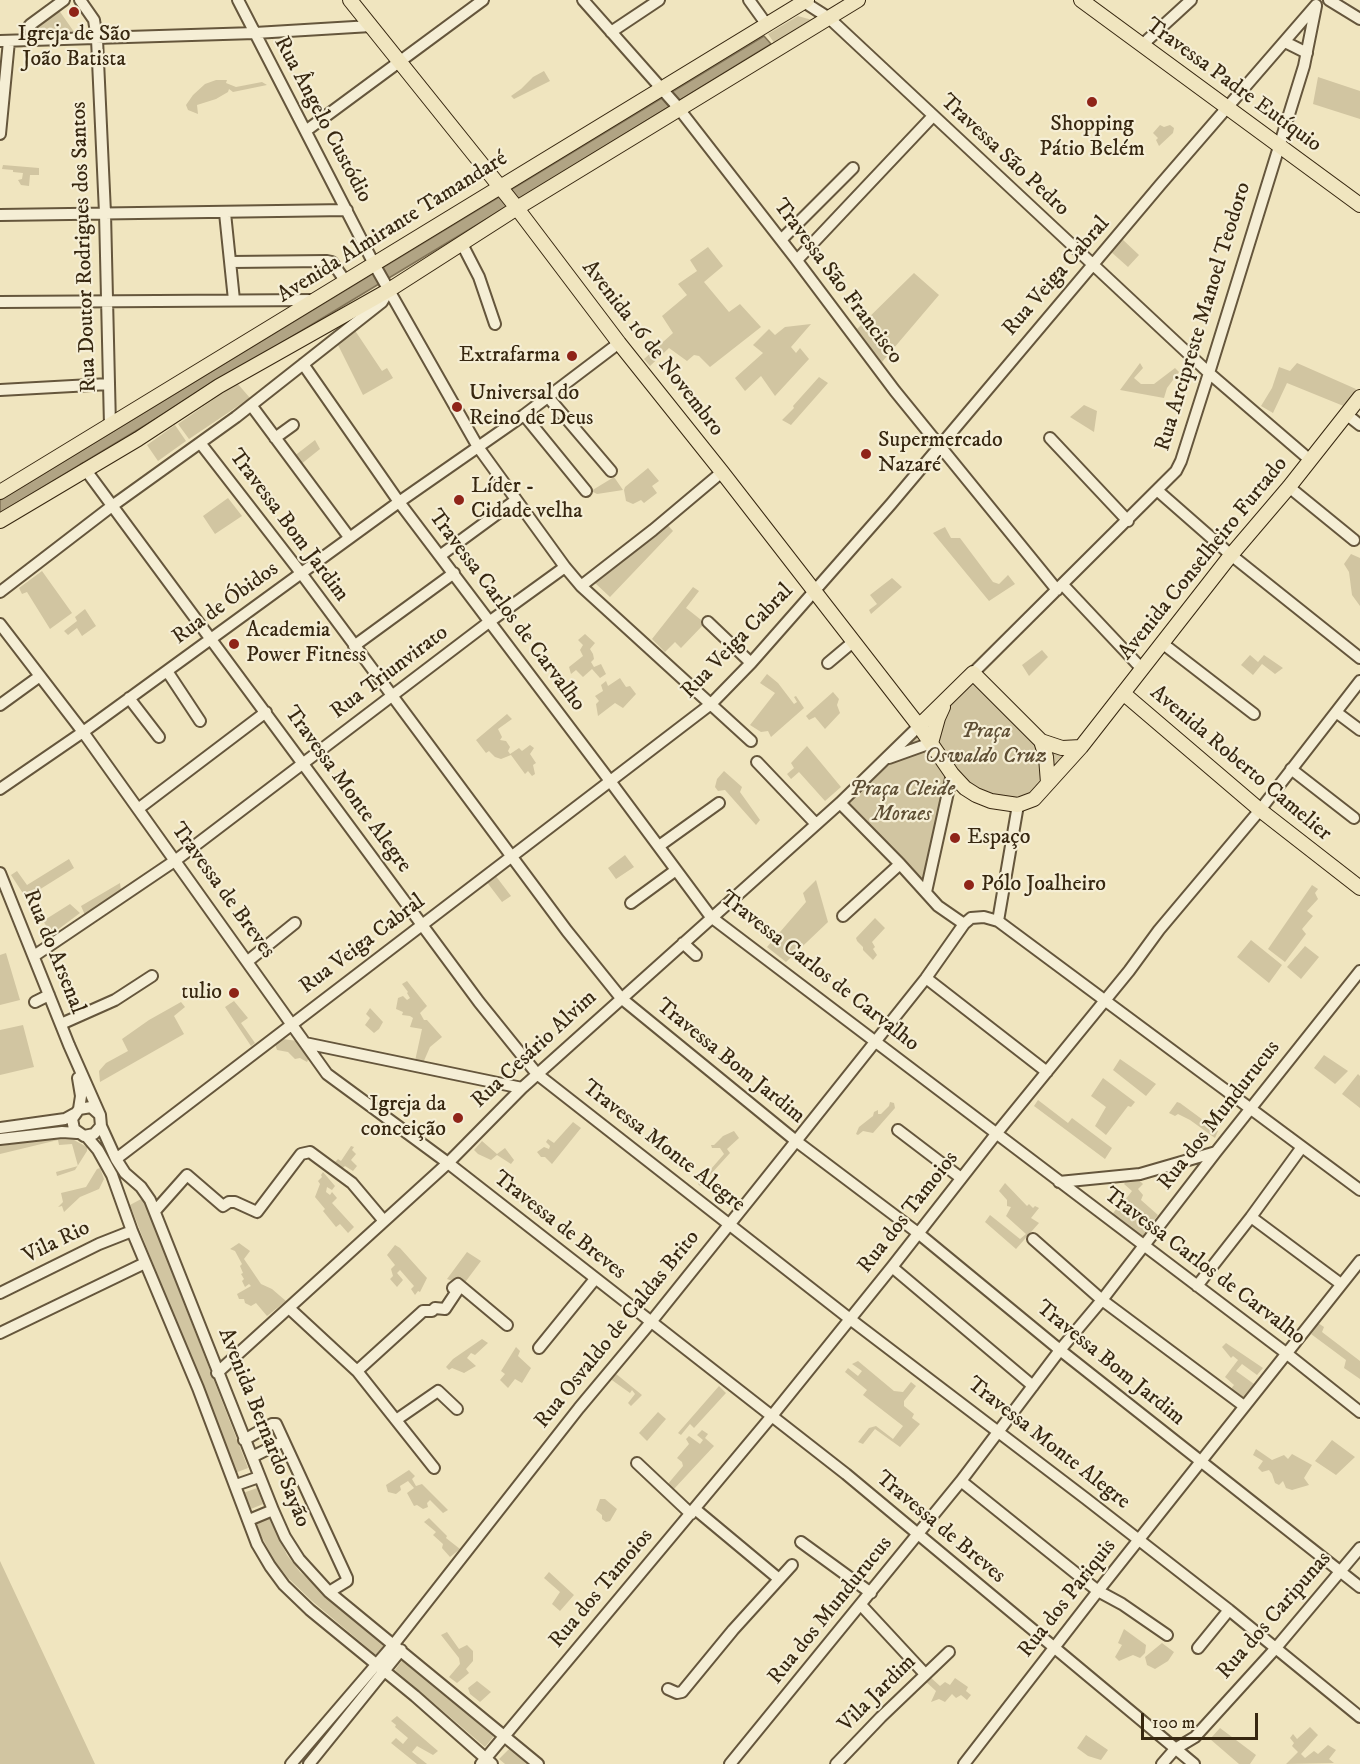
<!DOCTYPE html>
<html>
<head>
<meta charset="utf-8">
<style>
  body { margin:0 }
  #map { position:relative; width:1360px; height:1764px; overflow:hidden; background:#f0e5bf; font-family:"IM FELL DW Pica",serif }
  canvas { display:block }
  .scale { position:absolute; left:1141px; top:1713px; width:117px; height:27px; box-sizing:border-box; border:3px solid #372710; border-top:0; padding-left:8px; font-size:18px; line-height:21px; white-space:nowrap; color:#372710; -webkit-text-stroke:4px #f5eed5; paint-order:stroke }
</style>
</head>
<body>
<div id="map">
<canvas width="1360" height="1764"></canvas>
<div class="scale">100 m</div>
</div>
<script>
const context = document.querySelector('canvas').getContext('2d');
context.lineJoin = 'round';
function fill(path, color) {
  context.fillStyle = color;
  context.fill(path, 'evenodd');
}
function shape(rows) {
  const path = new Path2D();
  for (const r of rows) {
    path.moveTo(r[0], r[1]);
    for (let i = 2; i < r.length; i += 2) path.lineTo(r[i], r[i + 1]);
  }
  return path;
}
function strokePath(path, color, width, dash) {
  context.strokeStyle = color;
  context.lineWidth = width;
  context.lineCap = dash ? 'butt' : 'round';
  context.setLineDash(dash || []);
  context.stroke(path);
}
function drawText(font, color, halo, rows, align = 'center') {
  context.font = font + ' "IM FELL DW Pica",serif';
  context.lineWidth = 4.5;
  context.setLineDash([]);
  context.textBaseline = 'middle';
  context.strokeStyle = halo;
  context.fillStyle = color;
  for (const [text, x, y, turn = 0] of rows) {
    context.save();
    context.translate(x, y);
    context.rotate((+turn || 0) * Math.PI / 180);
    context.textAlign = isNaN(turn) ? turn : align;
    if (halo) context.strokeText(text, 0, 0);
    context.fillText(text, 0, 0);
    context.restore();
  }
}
fill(shape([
  [56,6,79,39,31,40,31,24],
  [798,16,812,20,775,44,768,34],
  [544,71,550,81,514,99,511,96,521,89,533,77],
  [1318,77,1360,91,1360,119,1313,104],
  [216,80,227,80,226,83,236,87,262,82,267,85,233,92,229,89,228,92,216,99,197,105,198,114,188,110,186,105,193,95,205,84],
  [1160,125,1164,127,1170,125,1174,128,1173,133,1159,146,1156,140,1158,138,1153,133],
  [3,165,39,168,39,175,30,175,29,186,21,185,18,180,22,179,23,173,13,172,13,170,2,169],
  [1121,238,1139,255,1128,267,1110,251],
  [708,247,723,266,704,282,729,312,740,304,761,327,710,367,699,356,694,355,687,361,669,348,650,366,644,359,673,333,662,316,687,295,678,284,697,271,690,260],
  [914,273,939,295,882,362,857,329],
  [811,324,791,347,796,353,800,348,809,359,775,396,761,376,745,391,735,378,763,353,753,345,769,329,775,335,785,327],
  [352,326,382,371,387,368,393,378,363,395,336,341],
  [1140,363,1143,368,1134,378,1141,384,1154,384,1175,368,1179,372,1167,388,1164,398,1120,390],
  [1297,363,1356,389,1346,407,1287,383,1273,413,1261,406,1272,388,1279,367,1290,371],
  [819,377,828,383,791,425,782,420,794,408,793,406],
  [237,383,250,398,189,439,178,424],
  [1084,405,1097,411,1094,432,1070,417],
  [175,425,186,441,158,461,147,445],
  [315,440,320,449,300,465,293,457],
  [648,468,659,481,652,486,657,493,644,503,641,500,633,504,626,501,624,490,625,487],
  [614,477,623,490,597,494,591,491],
  [228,498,242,516,215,534,203,516],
  [665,522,673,531,610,597,595,583],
  [945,527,951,538,960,538,993,582,999,584,1008,575,1015,584,989,601,933,533],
  [1351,554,1360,558,1360,606,1352,595,1349,572,1344,564],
  [42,571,72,613,50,629,27,592,22,594,19,588],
  [892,578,902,587,871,614,869,610,877,604,870,595],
  [693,587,699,591,686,608,705,623,681,648,675,642,665,652,652,639],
  [85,609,96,626,82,636,77,628,68,635,64,631,77,621,75,617],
  [585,634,595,643,590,649,593,654,594,659,591,662,594,667,601,664,606,674,600,678,592,669,583,677,576,670,571,674,569,667,583,656,580,650,583,645,578,640],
  [1042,650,1048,657,1029,676,1022,665],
  [1250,655,1258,662,1264,655,1283,668,1275,674,1262,664,1253,675,1241,665],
  [767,674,778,683,794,704,797,702,794,697,796,696,804,708,771,737,768,731,761,732,750,725,775,693,760,683],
  [976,676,1041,742,1075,749,1032,795,1019,801,978,792,955,771,934,744,946,708],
  [620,678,626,687,630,686,636,694,623,708,615,703,598,716,596,704,599,701,595,696,603,691,601,685,606,681,608,686],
  [833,692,839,699,837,705,840,713,825,729,815,717,809,720,806,716],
  [507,714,512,719,498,729,502,737,500,740,506,741,510,747,508,751,510,754,519,748,522,751,530,745,534,748,530,754,536,763,533,765,535,774,532,776,528,771,525,774,511,755,501,759,495,757,489,751,486,753,476,740],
  [917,727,952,774,926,892,840,803],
  [807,746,841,787,825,801,799,772,791,779,787,774,794,768,791,763],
  [724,771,742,787,740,792,760,820,756,825,725,790,718,791,715,787,717,779],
  [625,855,634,867,616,879,608,868],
  [69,859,74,868,26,898,11,875,17,871,27,885],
  [495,875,511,896,502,902,486,881],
  [816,880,828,922,786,962,767,947,806,902,803,893],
  [120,883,121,891,85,915,81,906],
  [1312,885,1318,889,1315,893,1318,899,1307,911,1313,916,1302,929,1306,934,1285,962,1268,949],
  [70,904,80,913,52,934,43,921],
  [875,918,885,928,872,942,875,947,873,949,877,955,873,960,863,950,863,947,857,941,856,938],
  [1251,940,1282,965,1269,983,1237,957],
  [1305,946,1319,957,1301,979,1287,967],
  [6,953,20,1000,0,1005,0,955],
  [407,981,427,1006,420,1013,424,1020,427,1020,442,1037,430,1047,423,1063,415,1061,422,1029,410,1027,413,1018,410,1016,402,1015,403,1012,396,1009,398,998,403,996,407,1000,410,998,407,993,408,992,402,984],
  [234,1001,248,1018,241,1023,255,1043,251,1046,225,1007],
  [181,1002,185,1007,174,1016,184,1034,100,1082,99,1071,106,1063,128,1051,122,1039,149,1020],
  [370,1008,383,1022,379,1029,374,1033,365,1025,370,1018,366,1014],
  [23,1025,34,1067,0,1075,0,1030],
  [283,1039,297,1041,310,1056,307,1062,300,1058,295,1059,288,1052,277,1050,275,1044],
  [1324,1055,1348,1071,1335,1084,1314,1068],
  [1120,1059,1156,1084,1146,1096,1113,1070],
  [1358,1074,1360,1076,1360,1108,1342,1094],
  [1103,1078,1135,1102,1131,1107,1128,1106,1106,1135,1095,1126,1106,1107,1091,1096],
  [1038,1100,1068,1123,1072,1118,1112,1148,1105,1159,1034,1106],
  [890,1102,894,1103,895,1108,873,1133,863,1131,858,1135,856,1134,859,1127,873,1116,874,1112,878,1110,878,1114,881,1114,889,1106],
  [1177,1102,1180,1103,1218,1131,1215,1138,1190,1120,1178,1114,1175,1116,1169,1113],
  [573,1122,581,1128,552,1164,545,1157,541,1157,537,1152,544,1147,549,1149,550,1146,546,1142,548,1139,554,1143],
  [734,1131,739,1138,727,1149,730,1153,700,1186,698,1184,724,1154,720,1148,712,1148,711,1145,714,1145,723,1136],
  [50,1139,74,1140,87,1147,87,1151,75,1170,57,1176,56,1172,78,1166,72,1144,59,1145,58,1140,0,1154,0,1146],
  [482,1141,497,1154,505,1148,514,1160,511,1164,497,1155,491,1160,478,1154,474,1150],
  [351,1146,354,1147,352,1150,356,1154,351,1160,357,1166,353,1171,345,1166,340,1170,333,1164,338,1159,341,1161],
  [100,1168,104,1179,99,1189,80,1197,64,1212,62,1206,58,1207,63,1202,61,1193,86,1187,97,1169],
  [323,1172,335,1186,332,1190,327,1187,326,1192,330,1195,332,1192,337,1198,332,1203,354,1227,348,1233,340,1224,336,1227,323,1211,325,1209,315,1197,320,1184,318,1181,322,1177,321,1175],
  [1128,1179,1138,1179,1143,1184,1138,1189,1143,1195,1141,1200,1158,1215,1141,1238,1112,1215,1123,1199,1125,1200,1132,1191,1124,1184],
  [1005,1183,1027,1206,1029,1204,1033,1208,1035,1206,1039,1208,1031,1218,1039,1223,1016,1249,985,1222,990,1215,1020,1239,1026,1234,1006,1216,1011,1207,1007,1206,1007,1200,999,1191],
  [143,1198,248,1468,235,1473,130,1205],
  [239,1243,250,1251,244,1259,261,1284,272,1289,286,1301,267,1316,256,1303,251,1306,245,1303,244,1299,239,1299,237,1294,251,1286,249,1284,245,1287,242,1281,244,1279,241,1274,243,1273,240,1266,242,1264,235,1251,230,1249],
  [395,1245,400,1248,427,1278,420,1292,418,1291,415,1295,411,1289,414,1286,400,1270,397,1273,403,1280,397,1287,390,1279,393,1276,391,1269,395,1265,387,1255],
  [467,1252,481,1261,463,1285,447,1279],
  [1318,1323,1324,1327,1322,1332,1360,1361,1360,1379,1344,1368,1346,1360,1311,1334],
  [482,1339,488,1343,475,1355,471,1353,467,1358,476,1366,464,1373,452,1368,449,1370,446,1367,453,1359],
  [1226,1343,1263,1368,1257,1375,1242,1364,1236,1371,1254,1384,1242,1398,1230,1390,1234,1385,1225,1377,1238,1360,1233,1356,1231,1358,1222,1347],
  [516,1347,520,1351,518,1356,531,1368,522,1383,515,1379,508,1388,500,1380,505,1374,501,1371],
  [858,1361,894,1391,903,1392,911,1382,916,1386,904,1401,904,1406,914,1414,912,1418,920,1424,900,1447,875,1429,863,1444,858,1442,869,1428,876,1426,893,1439,903,1426,863,1395,867,1390,845,1372,848,1368,858,1376,862,1371,852,1364],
  [615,1373,642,1395,631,1406,628,1403,635,1394,632,1390,630,1393,609,1378],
  [719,1386,726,1393,694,1428,690,1424,681,1435,678,1433],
  [658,1412,666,1419,647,1441,639,1433],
  [702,1430,708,1434,705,1438,714,1446,673,1490,667,1485,683,1466,682,1462,677,1458,689,1444,686,1439,689,1436,700,1444,703,1440,697,1435],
  [1332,1440,1355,1457,1336,1475,1315,1461],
  [1256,1449,1272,1460,1284,1455,1288,1459,1292,1454,1312,1465,1304,1478,1309,1485,1292,1490,1286,1488,1283,1481,1279,1485,1275,1483,1272,1474,1269,1470,1262,1472,1258,1468,1263,1461,1253,1455],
  [409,1470,415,1476,412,1479,416,1486,422,1484,448,1510,443,1513,430,1500,427,1503,428,1507,423,1509,417,1505,414,1506,407,1493,414,1488,408,1481,400,1486,401,1490,396,1494,388,1492,386,1485],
  [257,1488,263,1504,251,1509,243,1493],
  [600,1499,605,1499,617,1509,610,1521,606,1522,602,1519,602,1515,596,1510],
  [269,1518,287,1555,300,1572,385,1644,376,1655,312,1601,288,1578,274,1560,255,1524],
  [429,1518,447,1536,446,1538,460,1549,450,1557,442,1548,443,1544,433,1535,436,1532,424,1522],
  [0,1561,95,1764,0,1764],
  [549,1572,574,1595,560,1611,552,1604,560,1592,544,1578],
  [1124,1629,1146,1645,1145,1653,1140,1658,1133,1655,1119,1661,1115,1657,1122,1645,1118,1643],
  [447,1632,459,1649,467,1645,473,1651,473,1661,466,1669,469,1673,457,1683,449,1677,460,1664,459,1658,441,1635],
  [1162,1643,1174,1652,1168,1661,1155,1669,1147,1665,1145,1657],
  [403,1659,494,1736,485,1747,395,1670],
  [929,1676,940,1686,945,1682,950,1685,955,1678,968,1687,966,1691,971,1695,967,1700,961,1695,956,1698,952,1694,945,1702,939,1699,931,1702,936,1691,924,1680],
  [477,1681,491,1692,480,1702,470,1694,468,1688],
  [397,1716,438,1751,433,1755,417,1746,412,1752,427,1764,417,1764,391,1743,396,1738,403,1744,408,1738,395,1727,396,1725,391,1721],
  [1310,1727,1318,1735,1301,1754,1305,1758,1314,1751,1318,1754,1328,1745,1336,1750,1329,1759,1334,1763,1286,1764,1298,1752,1292,1746,1294,1743,1290,1738,1293,1734,1297,1739],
  [1220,1728,1256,1755,1250,1764,1239,1764,1210,1739],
  [1086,1735,1108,1750,1101,1760,1088,1756,1077,1748],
  [511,1747,529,1764,505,1764,499,1759]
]), '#d1c5a1');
const water = shape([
  [764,36,771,44,513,203,0,513,0,500,764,36]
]);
fill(water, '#b1a484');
strokePath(water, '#807256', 1.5);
const minor = shape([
  [80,0,94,20,97,39,105,213,110,426],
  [238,0,374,264,478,447,565,567,581,586,751,741],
  [583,0,676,105,795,258,895,391,1057,590],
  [749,0,767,25],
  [1329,0,1360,19],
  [804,2,829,18,1209,373,1310,460],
  [611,32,659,0],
  [31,40,30,25,64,0],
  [0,41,255,33,371,26],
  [1285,42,1307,53],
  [1142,45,1191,0],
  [307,130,483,0],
  [0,134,9,41],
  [225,213,234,300],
  [0,215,347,210],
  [781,240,853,168],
  [462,244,479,277,495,324],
  [797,260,933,116],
  [231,262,327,261,332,262,346,282],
  [0,302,315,300],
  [303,364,399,502,610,781,711,917,1286,1353,1360,1412],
  [0,390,109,384],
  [548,397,611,471],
  [251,405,349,537],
  [1346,414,1360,425],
  [524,415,586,491],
  [275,438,293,425],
  [1050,438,1128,521],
  [201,444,301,573,567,931,621,998,796,1141,918,1233,1060,1350,1360,1587],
  [85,469,479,1002,537,1074,850,1319,1085,1498,1229,1610,1360,1717],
  [1289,487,1354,540],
  [1158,491,1231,555,1360,658],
  [441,555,516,500],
  [1063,585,1142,669],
  [581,586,653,530,722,472],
  [0,592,112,506,236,417,382,302,389,290],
  [708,622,751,663],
  [0,624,83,732,327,1074,448,1163,846,1474,1194,1764],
  [1162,643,1254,714],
  [354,646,454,573],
  [828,663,853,642],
  [167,671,200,721],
  [973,673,1176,471,1181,461,1209,373,1304,66,1316,6],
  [129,698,159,737],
  [0,705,40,676],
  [1336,712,1360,730],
  [889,758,931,743],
  [757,762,816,824],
  [1291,769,1354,818],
  [0,789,83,732,399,502,524,415,619,343],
  [840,803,900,864,938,906,964,924],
  [138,809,266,712],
  [659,846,719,803],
  [0,873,69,1045,100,1115,101,1126,94,1134,84,1136,74,1129,72,1119,79,1109,91,1107,100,1115],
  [926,892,952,774],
  [631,903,676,870],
  [843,916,900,864],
  [998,921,1018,805],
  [683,943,696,955],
  [34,956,176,860,489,622,565,567],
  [248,961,295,923],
  [926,978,1047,1072],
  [35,1002,49,995],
  [61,1024,115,1000,152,976],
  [305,1043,522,1088],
  [78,1078,81,1096,79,1109],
  [101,1126,116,1159,125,1173,141,1187,150,1200,273,1510,285,1537,299,1559,329,1592,538,1764],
  [0,1128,65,1119,74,1114],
  [898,1130,961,1178],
  [87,1137,98,1150,112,1175,132,1231,198,1388,257,1544,270,1566,284,1585,310,1610,415,1696,492,1764],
  [0,1139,62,1132,77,1133],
  [116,1159,711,704,751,663,891,504,1160,185,1316,5],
  [1059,1182,1140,1174,1216,1152],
  [155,1211,187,1175,223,1206,229,1202,235,1202,257,1212,301,1154,310,1152,352,1183,384,1221],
  [1251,1217,1341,1284],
  [1033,1239,1102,1300,1244,1406],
  [892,1267,1033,1386],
  [1197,1286,1251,1217,1302,1147],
  [0,1293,99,1244,132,1231],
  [290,1309,357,1371,434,1468],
  [0,1333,145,1263],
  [539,1348,595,1279],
  [357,1371,423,1311,432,1311,435,1308,445,1309,457,1291,453,1288,458,1284,507,1325],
  [217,1373,448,1163,522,1088,840,803,919,726],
  [396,1420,438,1391,457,1409],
  [244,1440,272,1424,276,1424,347,1578,347,1581,329,1592],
  [252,1457,280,1443],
  [637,1463,691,1514],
  [961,1481,1098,1591,1122,1604,1167,1635],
  [236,1485,259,1477],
  [695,1509,779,1579],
  [249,1520,273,1510],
  [801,1542,871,1593],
  [861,1605,925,1674],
  [1198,1648,1229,1610],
  [668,1689,677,1693,682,1692,733,1630,792,1565],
  [291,1764,394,1644,579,1408,651,1322,757,1190,926,978,964,924,971,918,984,917,998,921,1360,1190],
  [309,1764,401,1650],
  [481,1764,771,1417,892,1267,996,1134,1129,971,1159,930,1260,810,1360,681],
  [730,1764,961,1481,1060,1350,1102,1300,1216,1152,1360,971],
  [836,1764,881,1717,949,1652],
  [964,1764,1098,1591,1360,1261],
  [1162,1764,1175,1749,1195,1737,1275,1649,1360,1548]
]);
const major = shape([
  [350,0,513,203,619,343,722,472,919,726,952,774,965,788,976,795,991,801,1018,805,1034,799,1081,747,1231,555,1289,487,1360,397],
  [1081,0,1360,205],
  [0,492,807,0],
  [0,521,138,439,219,386,389,290,517,208,858,0],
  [1123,693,1260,810,1360,888],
  [919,726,973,673,1041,741,1062,748,1081,747],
  [1041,741,1046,757,1048,783],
  [931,743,938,718,943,707]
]);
strokePath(minor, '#65563c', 14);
strokePath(major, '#372710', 16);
strokePath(minor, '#f5eed5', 10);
strokePath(major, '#f0e5bf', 14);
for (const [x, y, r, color] of [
  [74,12,6,"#8f2418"],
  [1092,102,6,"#8f2418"],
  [572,356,6,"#8f2418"],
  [457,407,6,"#8f2418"],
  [866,454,6,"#8f2418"],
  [459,500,6,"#8f2418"],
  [234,644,6,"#8f2418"],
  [955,838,6,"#8f2418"],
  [969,885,6,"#8f2418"],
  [234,993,6,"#8f2418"],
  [458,1118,6,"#8f2418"]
]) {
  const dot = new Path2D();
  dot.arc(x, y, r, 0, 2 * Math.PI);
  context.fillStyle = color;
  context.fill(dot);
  strokePath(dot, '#f5eed5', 2);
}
drawText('22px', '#372710', '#f5eed5', [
  ["Igreja de São",74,35,"center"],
  ["João Batista",74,60,"center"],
  ["Shopping",1092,125,"center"],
  ["Pátio Belém",1092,150,"center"],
  ["Extrafarma",560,356,"right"],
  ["Universal do",469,394],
  ["Reino de Deus",469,419],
  ["Supermercado",878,441],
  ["Nazaré",878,466],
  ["Líder -",471,487],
  ["Cidade velha",471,512],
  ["Academia",246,631],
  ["Power Fitness",246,656],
  ["Espaço",967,838],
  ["Pólo Joalheiro",981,885],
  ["tulio",222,993,"right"],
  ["Igreja da",446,1105,"right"],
  ["conceição",446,1130,"right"]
], 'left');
drawText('22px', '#372710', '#f5eed5', [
  ["Travessa Padre Eutíquio",1233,86,36],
  ["Rua Ângelo Custódio",322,120,62],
  ["Travessa São Pedro",1004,156,43],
  ["Avenida Almirante Tamandaré",393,228,-32],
  ["Rua Doutor Rodrigues dos Santos",85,247,-92],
  ["Rua Veiga Cabral",1057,277,-49],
  ["Travessa São Francisco",837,282,53],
  ["Rua Arcipreste Manoel Teodoro",1204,317,-73],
  ["Avenida 16 de Novembro",652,349,52],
  ["Travessa Bom Jardim",288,526,53],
  ["Avenida Conselheiro Furtado",1204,559,-51],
  ["Rua de Óbidos",226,604,-36],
  ["Travessa Carlos de Carvalho",506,611,53],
  ["Rua Veiga Cabral",738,642,-46],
  ["Rua Triunvirato",390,673,-37],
  ["Avenida Roberto Camelier",1240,764,40],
  ["Travessa Monte Alegre",347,790,54],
  ["Travessa de Breves",222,891,54],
  ["Rua Veiga Cabral",363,945,-37],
  ["Rua do Arsenal",53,952,68],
  ["Travessa Carlos de Carvalho",819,972,38],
  ["Rua Cesário Alvim",535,1050,-43],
  ["Travessa Bom Jardim",730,1062,39],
  ["Rua dos Mundurucus",1220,1116,-52],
  ["Travessa Monte Alegre",663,1147,38],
  ["Rua dos Tamoios",909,1213,-52],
  ["Travessa de Breves",559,1226,38],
  ["Vila Rio",57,1243,-26],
  ["Travessa Carlos de Carvalho",1204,1267,37],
  ["Rua Osvaldo de Caldas Brito",618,1330,-51],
  ["Travessa Bom Jardim",1110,1364,39],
  ["Avenida Bernardo Sayão",263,1428,68],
  ["Travessa Monte Alegre",1048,1444,38],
  ["Travessa de Breves",940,1528,40],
  ["Rua dos Tamoios",602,1589,-50],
  ["Rua dos Pariquis",1068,1599,-52],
  ["Rua dos Mundurucus",831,1611,-51],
  ["Rua dos Caripunas",1275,1616,-49],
  ["Vila Jardim",878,1694,-45]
]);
drawText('italic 22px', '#5e4e34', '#f5eed5', [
  ["Praça",986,732],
  ["Oswaldo Cruz",986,757],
  ["Praça Cleide",902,790],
  ["Moraes",902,815]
]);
</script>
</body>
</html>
